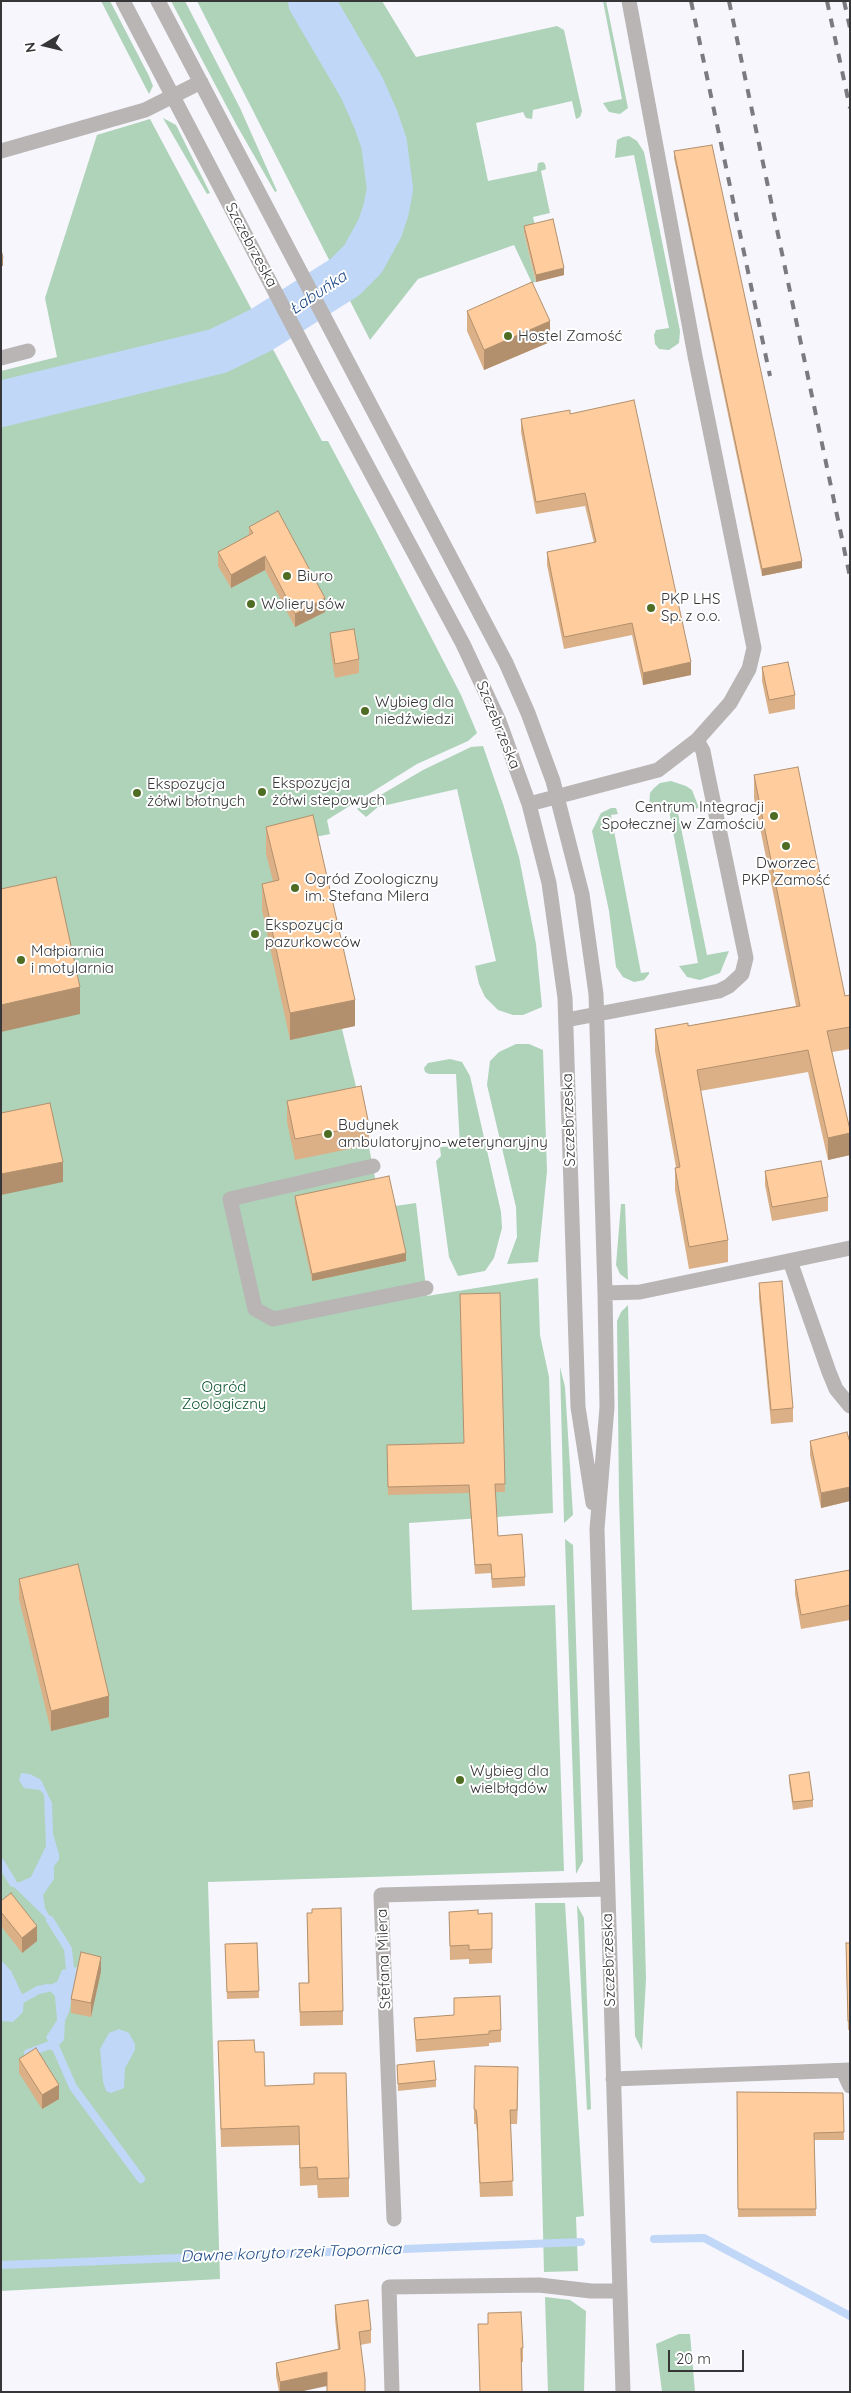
<!DOCTYPE html>
<html>
<head>
<meta charset="utf-8">
<style>
  body { margin:0 }
  #map { position:relative; width:851px; height:2393px; overflow:hidden; background:#f6f6fc; font-family:Quicksand,sans-serif }
  canvas { display:block }
  .frame { position:absolute; inset:0; border:2px solid #363638; pointer-events:none }
  .north { position:absolute; left:20px; top:20px; width:50px; height:50px; -webkit-text-stroke:4px #fff; paint-order:stroke; rotate:261deg; font-size:14px; font-weight:700; line-height:20px; text-align:center; color:#363638 }
  .north::after { content:''; display:block; margin:auto; width:18px; height:22px; background:#363638; clip-path:polygon(50% 0,100% 100%,50% 72%,0 100%) }
  .scale { position:absolute; left:668px; top:2350px; width:76px; height:22px; box-sizing:border-box; border:2px solid #363638; border-top:0; padding-left:6px; font-size:15px; line-height:18px; white-space:nowrap; color:#363638; -webkit-text-stroke:4px #fff; paint-order:stroke }
</style>
</head>
<body>
<div id="map">
<canvas width="851" height="2393"></canvas>
<div class="frame"></div>
<div class="north">N</div>
<div class="scale">20 m</div>
</div>
<script>
const context = document.querySelector('canvas').getContext('2d');
context.lineJoin = 'round';
function fill(path, color) {
  context.fillStyle = color;
  context.fill(path, 'evenodd');
}
function shape(rows) {
  const path = new Path2D();
  for (const r of rows) {
    path.moveTo(r[0], r[1]);
    for (let i = 2; i < r.length; i += 2) path.lineTo(r[i], r[i + 1]);
  }
  return path;
}
function strokePath(path, color, width, dash) {
  context.strokeStyle = color;
  context.lineWidth = width;
  context.lineCap = dash ? 'butt' : 'round';
  context.setLineDash(dash || []);
  context.stroke(path);
}
function drawText(font, color, halo, rows, align = 'center') {
  context.font = font + ' Quicksand,sans-serif';
  context.lineWidth = 4;
  context.setLineDash([]);
  context.textBaseline = 'middle';
  context.strokeStyle = halo;
  context.fillStyle = color;
  for (const [text, x, y, turn = 0] of rows) {
    context.save();
    context.translate(x, y);
    context.rotate((+turn || 0) * Math.PI / 180);
    context.textAlign = isNaN(turn) ? turn : align;
    if (halo) context.strokeText(text, 0, 0);
    context.fillText(text, 0, 0);
    context.restore();
  }
}
fill(shape([
  [101,1,110,1,149,76,153,86,149,94],
  [171,1,185,1,240,108,277,191,275,192,236,124],
  [197,1,382,1,416,57,557,26,564,30,582,111,580,117,576,119,572,101,533,110,532,119,526,118,523,112,476,123,488,181,537,171,538,163,543,162,545,164,546,169,541,171,550,213,533,217,536,230,524,233,536,282,532,283,514,245,418,279,370,340],
  [603,1,606,1,628,108,620,114,609,112,603,103,622,99],
  [163,118,176,125,210,193,207,194],
  [150,119,322,441,328,441,374,527,461,695,477,733,468,741,417,764,327,820,330,834,315,837,342,1029,361,1107,381,1208,416,1203,427,1296,538,1278,540,1335,549,1377,553,1513,409,1523,412,1610,555,1605,564,1871,208,1882,220,2279,1,2291,1,371,57,357,45,298,97,135],
  [629,136,637,141,644,152,680,331,679,343,669,350,659,349,655,344,654,335,656,330,669,328,634,155,615,158,617,140,623,137],
  [483,746,504,807,519,857,536,944,542,1007,523,1015,513,1015,498,1010,485,997,479,984,475,966,496,961,457,789,378,807,366,817,357,809,423,770,471,747],
  [671,781,686,786,692,790,699,808,678,813,707,955,729,951,720,973,700,980,687,977,679,966,698,963,668,805,649,808,650,793,654,788,660,783],
  [611,808,616,808,618,814,611,815,641,973,649,972,649,974,644,980,634,982,623,977,616,967,609,911,592,831,601,813],
  [516,1044,529,1044,543,1050,547,1171,538,1262,507,1264,517,1237,516,1207,487,1085,490,1061,499,1052],
  [450,1059,462,1062,470,1076,501,1212,502,1228,494,1258,485,1271,458,1276,449,1257,436,1161,441,1156,440,1147,460,1146,456,1074,429,1074,425,1072,424,1068,428,1063],
  [621,1204,625,1204,628,1280,620,1274,616,1265],
  [628,1305,646,1979,642,2050,635,2036,619,1496,617,1321,621,1312],
  [560,1367,565,1387,573,1515,564,1523],
  [565,1539,573,1545,583,1861,576,1874],
  [535,1903,565,1903,584,2216,576,2217,578,2271,544,2272],
  [577,1905,584,1918,591,2109,587,2110],
  [545,2297,570,2300,586,2311,584,2392,548,2392],
  [679,2334,690,2334,695,2392,662,2392,656,2344]
]), '#aed3b9');
fill(shape([
  [21,1773,30,1774,41,1780,52,1803,53,1834,59,1854,59,1860,54,1866,54,1879,43,1895,45,1908,51,1919,49,1921,13,1886,13,1883,20,1882,31,1877,46,1846,44,1795,40,1790,24,1788,19,1780],
  [1,1960,11,1971,24,1998,23,2012,13,2022,1,2021],
  [77,1967,69,2012,65,2021,64,2040,56,2048,50,2045,46,2037,57,2020,55,1996,48,1989,49,1985,57,1982,62,1970],
  [119,2029,129,2033,135,2044,135,2050,125,2068,124,2088,111,2093,106,2091,103,2081,100,2049,109,2033]
]), '#c1d7f7');
strokePath(shape([
  [1,1863,13,1883],
  [50,1920,68,1949,70,1969],
  [24,1998,38,1990,48,1988],
  [28,2053,50,2045,56,2048,73,2087,141,2179],
  [654,2239,704,2238,850,2316],
  [1,2265,581,2242]
]), '#c1d7f7', 8);
strokePath(shape([
  [1,404,218,351,261,330,345,277,363,259,380,228,386,210,390,189,384,143,376,120,362,88,311,1]
]), '#c1d7f7', 46);
strokePath(shape([
  [123,1,318,374,463,644,499,721,529,804,549,883,565,998,578,1407,593,1503],
  [158,1,506,663,528,713,553,781,582,894,596,994,605,1293,607,1407,597,1529,623,2392],
  [629,1,695,356,754,648,749,669,730,703,697,740],
  [1,151,145,110,201,82],
  [1,358,28,351],
  [529,804,658,770,697,740,703,751,708,776,746,958,742,974,729,986,719,991,566,1020],
  [373,1166,230,1199,255,1309,273,1319,426,1288],
  [790,1261,829,1372,836,1389,850,1406],
  [605,1293,640,1292,850,1248],
  [843,2071,850,2086],
  [613,2079,850,2070],
  [394,2219,381,1895,607,1889],
  [392,2392,389,2287,539,2285,591,2291,620,2291]
]), '#b8b5b4', 15);
strokePath(shape([
  [691,1,770,376],
  [729,1,850,577],
  [827,1,850,108],
  [844,1,850,28]
]), '#7b7b7f', 4, [9, 9]);
fill(shape([
  [674,151,802,568,762,576,674,158],
  [524,226,564,275,536,282,524,233],
  [467,311,550,342,484,370,467,331],
  [570,414,691,675,643,685,632,635,564,649,547,565,547,552,594,543,585,506,536,514,521,432,521,419],
  [249,527,325,612,295,627,265,570,231,588,218,566,218,552,249,535],
  [330,633,359,659,359,673,335,678,330,647],
  [762,667,795,695,795,709,769,714,762,681],
  [754,775,845,996,850,995,850,1049,832,1052,850,1130,850,1155,828,1160,808,1072,700,1091,728,1240,728,1262,689,1269,675,1190,675,1168,676,1167,655,1051,655,1029,688,1026,796,1006,754,798],
  [266,827,355,1026,290,1040,262,910,262,884,273,881,266,854],
  [287,1101,369,1125,369,1145,295,1160,287,1122],
  [765,1171,828,1197,828,1211,772,1221,765,1185],
  [295,1196,406,1261,312,1281,295,1204],
  [849,1247,850,1247,850,1270,849,1266],
  [759,1283,793,1408,793,1422,771,1424,759,1298],
  [500,1293,505,1492,495,1492,498,1536,525,1577,525,1586,492,1588,491,1573,475,1574,469,1493,388,1495,387,1445,464,1443],
  [810,1441,850,1443,850,1501,821,1508,810,1455],
  [850,1570,850,1620,801,1629,795,1594,795,1580],
  [19,1579,109,1717,51,1731,19,1599],
  [789,1775,813,1800,813,1807,793,1810,789,1782],
  [1,1901,37,1941,22,1953,1,1926],
  [449,1912,478,1914,492,1913,492,1963,469,1964,469,1959,450,1960],
  [307,1913,343,2011,343,2025,300,2026,299,1983,308,1983],
  [257,1943,259,1998,227,1999,225,1944],
  [850,1943,850,2030,848,2030,846,1952],
  [101,1971,91,2017,71,2013,71,1999],
  [454,1998,501,2030,501,2042,489,2043,489,2046,416,2052,414,2018,454,2015],
  [218,2041,255,2052,265,2086,349,2178,349,2197,318,2198,317,2185,300,2186,299,2145,221,2147],
  [19,2059,59,2099,42,2109,19,2073],
  [397,2065,436,2080,436,2087,398,2091],
  [518,2081,517,2124,510,2124,513,2196,480,2197,477,2132,476,2124,474,2124,474,2109],
  [737,2092,843,2093,844,2140,814,2140,816,2216,738,2217],
  [335,2305,371,2330,371,2343,360,2345,299,2392,279,2392,276,2376,276,2363,338,2349,335,2319],
  [478,2324,523,2348,523,2362,521,2362,522,2392,480,2392]
]), '#dbb087');
fill(shape([
  [3,258,3,266,1,266,1,259],
  [564,268,564,275,536,282,536,275],
  [550,321,550,342,484,370,484,350],
  [265,556,265,570,231,588,231,575],
  [802,561,802,568,762,576,762,569],
  [325,598,325,612,295,627,295,614],
  [691,662,691,675,643,685,643,673],
  [80,987,80,1014,1,1032,1,1005],
  [355,1000,355,1026,290,1040,290,1013],
  [850,1133,850,1155,828,1160,828,1138],
  [63,1162,63,1182,1,1195,1,1174],
  [406,1253,406,1261,312,1281,312,1274],
  [850,1487,850,1501,821,1508,821,1493],
  [109,1696,109,1717,51,1731,51,1711],
  [37,1926,37,1941,22,1953,22,1938],
  [101,1957,101,1971,91,2017,91,2003],
  [518,2067,518,2081,517,2124,517,2110],
  [59,2085,59,2099,42,2109,42,2095],
  [327,2372,327,2386,299,2392,280,2392,280,2382]
]), '#b2906e');
const building = shape([
  [712,145,802,561,762,569,674,151,712,145],
  [553,219,564,268,536,275,524,226,553,219],
  [1,249,3,258,1,259,1,249],
  [532,282,550,321,484,350,467,311,532,282],
  [634,400,691,662,643,673,632,623,564,637,547,552,596,542,585,493,536,502,521,419,570,410,570,414,634,400],
  [278,511,325,598,295,614,265,556,231,575,218,552,253,533,249,527,278,511],
  [354,629,359,659,335,664,330,633,354,629],
  [788,662,795,695,769,700,762,667,788,662],
  [798,767,845,996,850,995,850,1027,827,1031,850,1130,850,1133,828,1138,808,1050,697,1070,728,1240,689,1247,675,1168,680,1167,655,1029,688,1023,688,1026,800,1006,754,775,798,767],
  [313,815,355,1000,290,1013,262,884,279,880,266,827,313,815],
  [56,877,80,987,1,1005,1,889,56,877],
  [361,1086,369,1125,295,1139,287,1101,361,1086],
  [50,1103,63,1162,1,1174,1,1113,50,1103],
  [821,1161,828,1197,772,1207,765,1171,821,1161],
  [389,1176,406,1253,312,1274,295,1196,389,1176],
  [782,1281,793,1408,771,1410,759,1283,782,1281],
  [500,1293,505,1484,495,1484,498,1536,522,1534,525,1577,492,1579,491,1564,475,1565,469,1485,388,1487,387,1445,464,1443,460,1294,500,1293],
  [847,1432,850,1443,850,1487,821,1493,810,1441,847,1432],
  [78,1564,109,1696,51,1711,19,1579,78,1564],
  [850,1570,850,1605,801,1615,795,1580,850,1570],
  [809,1772,813,1800,793,1802,789,1775,809,1772],
  [11,1893,37,1926,22,1938,1,1912,1,1901,11,1893],
  [341,1908,343,2011,300,2012,299,1983,309,1983,307,1913,312,1913,312,1909,341,1908],
  [478,1910,478,1914,492,1913,492,1949,469,1950,469,1945,450,1946,449,1912,478,1910],
  [257,1943,259,1991,227,1992,225,1944,257,1943],
  [846,1943,850,1943,850,2021,848,2021,846,1943],
  [81,1952,101,1957,91,2003,71,1999,81,1952],
  [500,1996,501,2030,489,2031,489,2034,416,2040,414,2018,454,2015,454,1998,500,1996],
  [254,2040,255,2052,264,2052,265,2086,314,2084,314,2073,346,2073,349,2178,318,2179,317,2167,300,2168,299,2126,221,2129,218,2041,254,2040],
  [36,2048,59,2085,42,2095,19,2059,36,2048],
  [434,2061,436,2080,398,2084,397,2065,434,2061],
  [475,2066,518,2067,517,2110,510,2110,513,2181,480,2183,477,2118,476,2110,474,2109,475,2066],
  [737,2092,843,2093,844,2132,814,2133,816,2209,738,2209,737,2092],
  [368,2300,371,2330,359,2332,365,2379,365,2392,327,2392,327,2372,280,2382,276,2363,340,2349,335,2305,368,2300],
  [521,2312,523,2348,521,2348,522,2392,480,2392,478,2324,488,2324,488,2313,521,2312]
]);
fill(building, '#ffcd9d');
strokePath(building, '#b2906e', 1);
for (const [x, y, r, color] of [
  [508,336,5,"#4e6d23"],
  [287,576,5,"#4e6d23"],
  [251,604,5,"#4e6d23"],
  [651,608,5,"#4e6d23"],
  [365,711,5,"#4e6d23"],
  [262,792,5,"#4e6d23"],
  [137,793,5,"#4e6d23"],
  [774,816,5,"#4e6d23"],
  [786,846,5,"#4e6d23"],
  [295,888,5,"#4e6d23"],
  [255,934,5,"#4e6d23"],
  [21,960,5,"#4e6d23"],
  [328,1134,5,"#4e6d23"],
  [460,1780,5,"#4e6d23"]
]) {
  const dot = new Path2D();
  dot.arc(x, y, r, 0, 2 * Math.PI);
  context.fillStyle = color;
  context.fill(dot);
  strokePath(dot, '#fff', 2);
}
drawText('15px', '#363638', '#fff', [
  ["Szczebrzeska",251,245,62],
  ["Szczebrzeska",498,725,68],
  ["Szczebrzeska",569,1120,-92],
  ["Stefana Milera",384,1959,-92],
  ["Szczebrzeska",609,1960,-92]
]);
drawText('15px', '#363638', '#fff', [
  ["Hostel Zamość",518,336],
  ["Biuro",297,576],
  ["PKP LHS",661,599],
  ["Sp. z o.o.",661,616],
  ["Woliery sów",261,604],
  ["Wybieg dla",375,702],
  ["niedźwiedzi",375,719],
  ["Ekspozycja",272,783],
  ["żółwi stepowych",272,800],
  ["Ekspozycja",147,784],
  ["żółwi błotnych",147,801],
  ["Centrum Integracji",764,807,"right"],
  ["Społecznej w Zamościu",764,824,"right"],
  ["Dworzec",786,863,"center"],
  ["PKP Zamość",786,880,"center"],
  ["Ogród Zoologiczny",305,879],
  ["im. Stefana Milera",305,896],
  ["Ekspozycja",265,925],
  ["pazurkowców",265,942],
  ["Małpiarnia",31,951],
  ["i motylarnia",31,968],
  ["Budynek",338,1125],
  ["ambulatoryjno-weterynaryjny",338,1142],
  ["Wybieg dla",470,1771],
  ["wielbłądów",470,1788]
], 'left');
drawText('15px', '#0d542f', '#fff', [
  ["Ogród",224,1387],
  ["Zoologiczny",224,1404]
]);
drawText('italic 16px', '#1b4885', '#fff', [
  ["Łabuńka",318,293,-34],
  ["Dawne koryto rzeki Topornica",291,2253,-2]
]);
</script>
</body>
</html>
